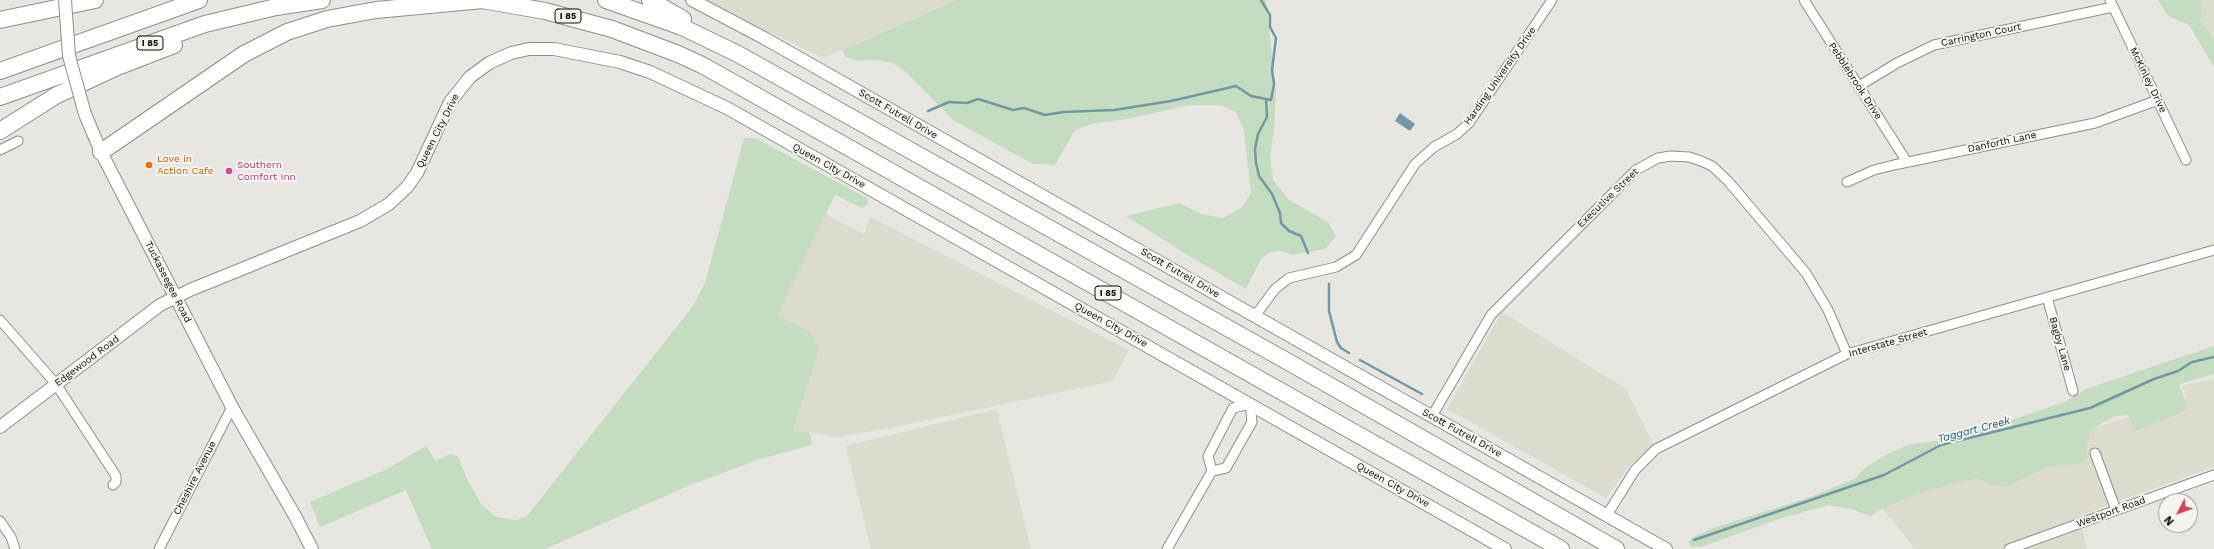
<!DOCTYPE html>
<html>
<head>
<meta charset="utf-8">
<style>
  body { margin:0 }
  #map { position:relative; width:2214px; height:549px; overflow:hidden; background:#e7e6e1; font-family:"Work Sans",sans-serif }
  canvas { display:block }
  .north { position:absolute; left:2158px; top:493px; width:40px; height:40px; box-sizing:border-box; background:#f5f4ee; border:1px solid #989793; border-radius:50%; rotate:229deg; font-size:11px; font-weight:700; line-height:16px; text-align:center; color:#0c0c0a }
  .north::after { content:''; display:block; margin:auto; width:14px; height:18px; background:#d3424f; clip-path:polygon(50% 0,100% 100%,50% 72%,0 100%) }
</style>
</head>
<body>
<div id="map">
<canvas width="2214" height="549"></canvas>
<div class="north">N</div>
</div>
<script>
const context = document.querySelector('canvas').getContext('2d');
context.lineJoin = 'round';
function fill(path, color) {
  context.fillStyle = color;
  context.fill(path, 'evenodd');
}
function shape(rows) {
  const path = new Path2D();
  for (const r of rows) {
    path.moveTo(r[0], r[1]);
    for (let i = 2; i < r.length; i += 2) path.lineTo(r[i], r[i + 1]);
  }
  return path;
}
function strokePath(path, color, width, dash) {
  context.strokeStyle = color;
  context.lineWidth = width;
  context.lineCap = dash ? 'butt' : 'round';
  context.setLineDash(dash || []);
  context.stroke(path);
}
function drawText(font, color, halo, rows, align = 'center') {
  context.font = font + ' "Work Sans",sans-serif';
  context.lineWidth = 4;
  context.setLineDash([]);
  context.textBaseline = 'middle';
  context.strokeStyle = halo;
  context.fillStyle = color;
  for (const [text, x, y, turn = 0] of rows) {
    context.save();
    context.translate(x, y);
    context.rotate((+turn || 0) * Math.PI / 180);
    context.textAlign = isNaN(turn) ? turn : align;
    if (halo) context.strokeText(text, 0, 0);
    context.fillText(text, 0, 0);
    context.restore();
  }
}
fill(shape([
  [705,0,957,0,823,58],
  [2179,0,2214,0,2214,67,2197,35],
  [825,214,864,234,870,217,1129,350,1113,381,890,428,838,437,793,430,820,348,777,316],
  [1502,312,1626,389,1654,445,1629,466,1606,498,1447,409],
  [2214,379,2214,467,2102,507,2079,517,2087,549,1915,549,1879,504,2076,434,2186,398,2182,386],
  [997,409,1031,549,871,549,846,446]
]), '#dddbce');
fill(shape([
  [957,0,1266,0,1276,93,1274,130,1270,156,1273,180,1289,200,1328,222,1336,236,1325,249,1292,255,1281,251,1270,252,1261,259,1246,289,1189,256,1126,216,1179,203,1201,214,1223,218,1242,207,1251,193,1244,131,1236,112,1220,105,1190,105,1127,119,1092,124,1075,130,1055,165,1033,164,953,120,907,73,893,63,877,60,858,61,846,57,842,50],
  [2158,0,2202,0,2200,20,2214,40,2214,67,2189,25,2168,16],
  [744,138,755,138,867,198,868,204,862,208,835,195,777,316,810,332,820,348,793,430,809,432,812,445,760,459,688,486,545,549,432,549,406,490,320,527,310,502,387,469,426,446,436,461,450,454,458,456,467,479,481,504,496,517,516,520,527,516,693,306,705,283],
  [2214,346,2214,374,2179,384,2188,410,2135,431,2128,415,2115,416,2100,424,2089,433,2086,458,2078,465,2050,466,2005,487,1992,485,1978,478,1947,485,1912,496,1876,512,1871,517,1852,509,1829,505,1779,519,1701,547,1691,547,1688,542,1693,537,1713,528,1810,497,1854,479,1866,467,1889,453,1911,444,1945,440,2000,424,2067,401,2086,389]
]), '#c4ddc0');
fill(shape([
  [1400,113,1415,124,1410,131,1395,121]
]), '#7098a5');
strokePath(shape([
  [1266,99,1267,117,1258,134,1255,149,1256,163,1259,176,1272,194,1280,213,1281,223,1289,231,1301,236,1308,253],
  [928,111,949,102,967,103,978,99,1013,110,1024,108,1045,115,1063,112,1114,110,1171,101,1236,86,1251,96,1271,100,1274,84,1272,70,1276,38,1270,27,1270,15,1261,0],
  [1329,284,1329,311,1337,342,1341,348,1349,353],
  [1360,360,1422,394],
  [1694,540,1884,475,1941,445,2090,408,2154,379,2178,371,2192,362,2214,357]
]), '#7098a5', 2.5);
const street = shape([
  [1804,0,1907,162],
  [2110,0,2186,160],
  [1859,86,1897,63,1934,45,2113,7],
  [0,150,18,141],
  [1847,182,1874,170,1894,165,2095,123,2158,100],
  [2047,297,2073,391],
  [1255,316,1275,289,1289,278,1336,267,1356,255,1415,164,1434,147,1457,134,1469,123,1552,0],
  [0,320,56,384,116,476,116,482,113,485],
  [1432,416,1491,315,1636,170,1658,158,1671,156,1689,157,1701,161,1712,166,1728,181,1806,273,1828,310,1847,354],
  [2095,453,2116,510],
  [1607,515,1635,470,1656,449,1847,354,2214,250],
  [0,521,11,537,15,549],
  [159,549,232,407],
  [1167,549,1212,471,1208,456,1233,408,1250,404,1252,422,1226,468,1212,471],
  [2009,549,2214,475]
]);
const secondary = shape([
  [692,0,764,38,1666,549],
  [85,114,101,152,232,407,295,516,312,549],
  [0,427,160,305,190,290,360,221,389,204,407,187,417,173,450,102,470,77,489,63,511,53,529,49,554,49,620,62,650,72,727,108,1505,549]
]);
const highway = shape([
  [482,0,545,11,612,29,678,54,702,65,1561,549],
  [606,0,682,27,738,54,1292,364,1616,549],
  [650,0,683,19],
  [0,20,95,0],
  [0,71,199,0],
  [0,97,205,24,276,7,322,0],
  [0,131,57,95,117,67,174,45],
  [101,152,244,54,287,32,327,19,376,10,483,0]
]);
strokePath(street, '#8e8e88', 11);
strokePath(secondary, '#8e8e88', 14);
strokePath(highway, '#8e8e88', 18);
strokePath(street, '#fff', 9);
strokePath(secondary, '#fff', 12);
strokePath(highway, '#fff', 16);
const secondaryBridge = shape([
  [65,0,69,56,85,114]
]);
strokePath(secondaryBridge, '#8e8e88', 14, []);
strokePath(secondaryBridge, '#fff', 12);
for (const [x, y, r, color] of [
  [149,165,4,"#e8710a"],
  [229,171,4,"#d1479c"]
]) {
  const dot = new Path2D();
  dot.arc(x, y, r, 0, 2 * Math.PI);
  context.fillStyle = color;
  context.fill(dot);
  strokePath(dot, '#f5f4ee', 1.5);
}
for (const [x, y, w] of [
  [568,16,26],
  [150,43,26],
  [1108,293,26]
]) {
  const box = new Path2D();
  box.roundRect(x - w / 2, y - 7, w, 14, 3);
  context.fillStyle = '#f5f4ee';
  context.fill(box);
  strokePath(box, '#0c0c0a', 1);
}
drawText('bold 9px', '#0c0c0a', null, [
  ["I 85",568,16],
  ["I 85",150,43],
  ["I 85",1108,293]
]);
drawText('10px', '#0c0c0a', '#f5f4ee', [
  ["Carrington Court",1981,35,-12],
  ["Harding University Drive",1500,76,-55],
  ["McKinley Drive",2148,80,64],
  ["Pebblebrook Drive",1855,81,57],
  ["Scott Futrell Drive",898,114,30],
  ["Queen City Drive",438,131,-63],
  ["Danforth Lane",2002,142,-12],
  ["Queen City Drive",829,166,29],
  ["Executive Street",1608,198,-44],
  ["Scott Futrell Drive",1180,273,30],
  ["Tuckaseegee Road",168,282,63],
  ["Queen City Drive",1111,325,29],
  ["Interstate Street",1888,343,-16],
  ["Bagby Lane",2060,344,74],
  ["Edgewood Road",87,361,-37],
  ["Scott Futrell Drive",1462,433,29],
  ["Cheshire Avenue",195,478,-63],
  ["Queen City Drive",1393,485,29],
  ["Westport Road",2111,512,-20]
]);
drawText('10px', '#c56008', '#f5f4ee', [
  ["Love in",157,159],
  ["Action Cafe",157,171]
], 'left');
drawText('10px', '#b23c85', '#f5f4ee', [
  ["Southern",237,165],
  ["Comfort Inn",237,177]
], 'left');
drawText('italic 11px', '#136175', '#f5f4ee', [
  ["Taggart Creek",1974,430,-15]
]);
</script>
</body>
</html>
